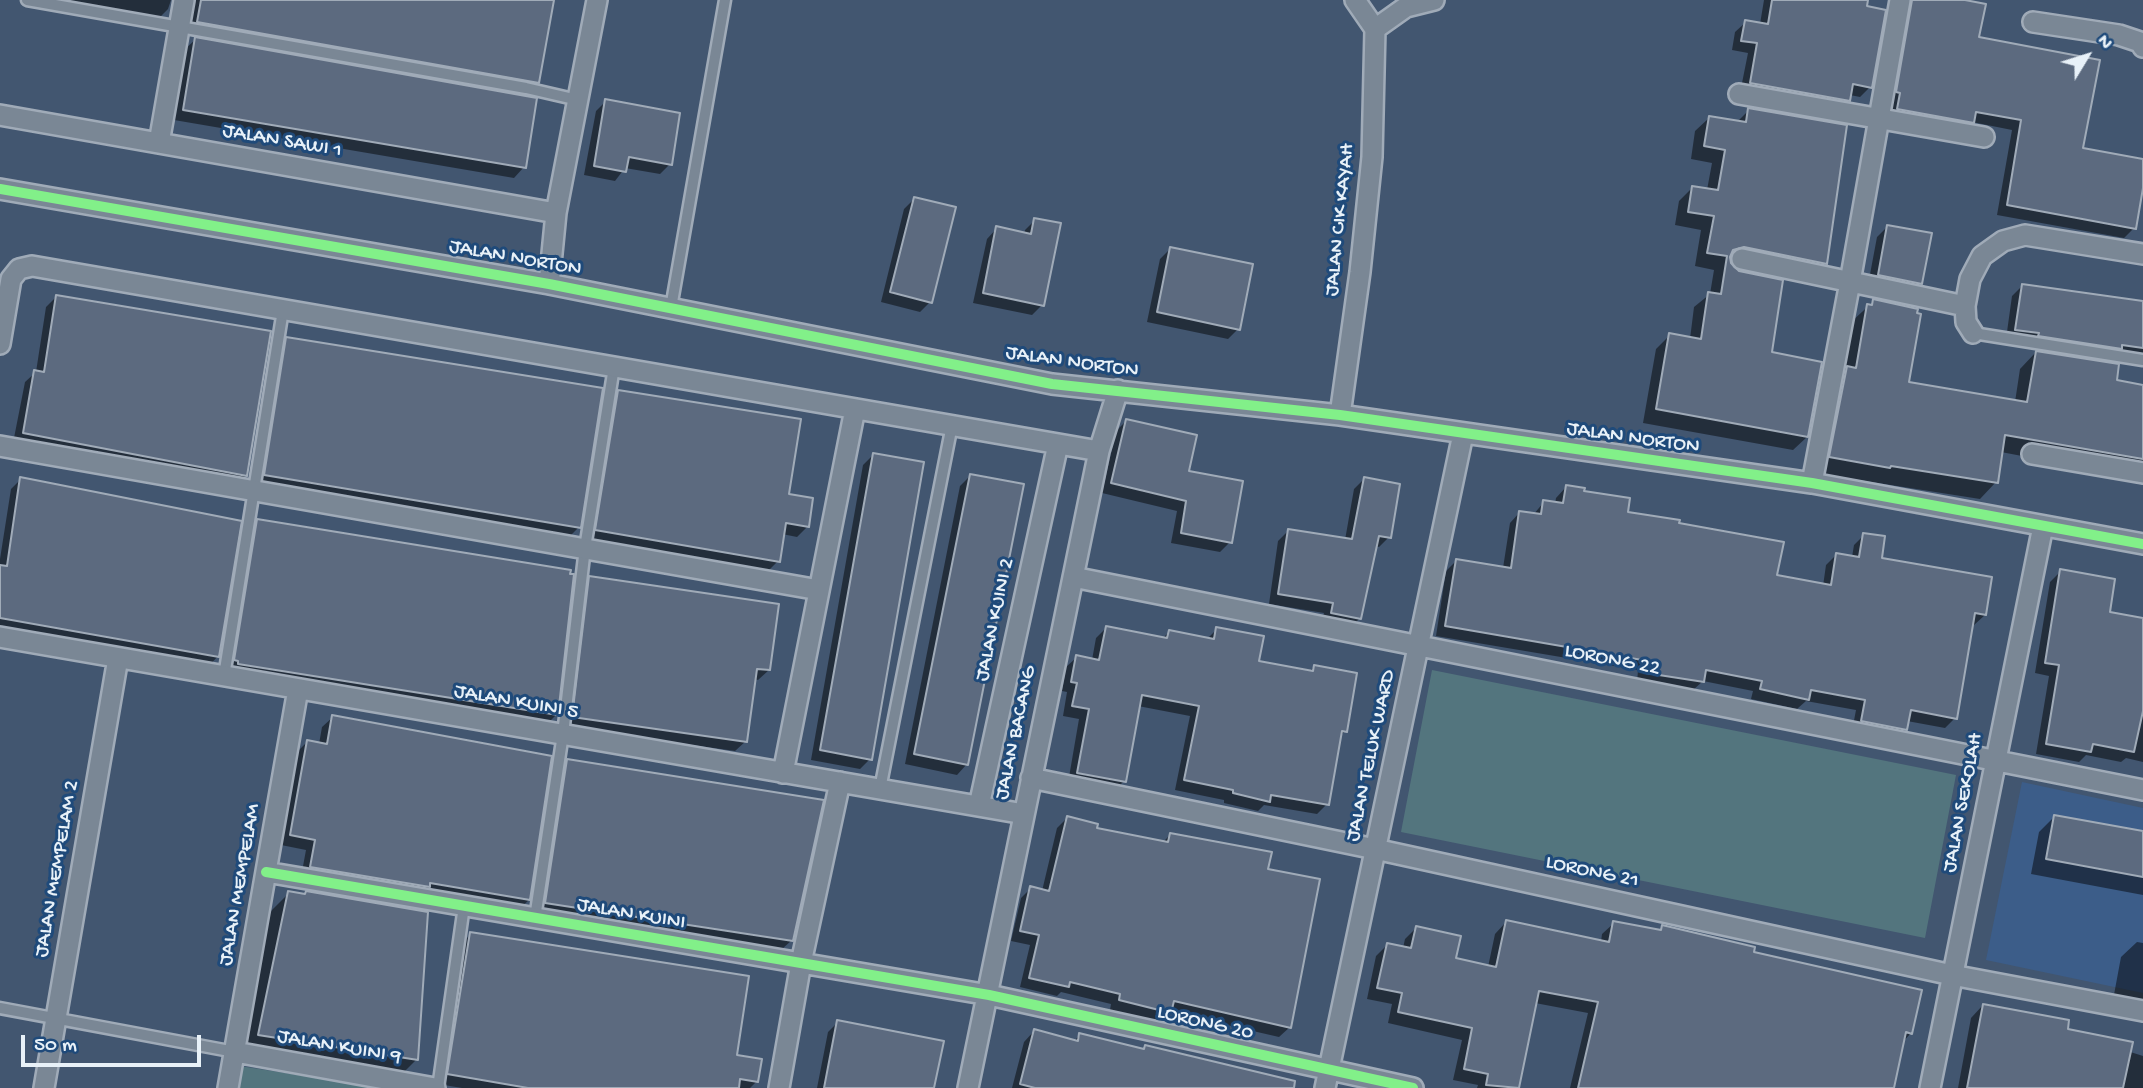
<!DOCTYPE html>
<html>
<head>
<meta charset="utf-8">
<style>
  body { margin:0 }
  #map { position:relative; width:2143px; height:1088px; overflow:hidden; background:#425670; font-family:"Gochi Hand",sans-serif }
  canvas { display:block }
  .north { position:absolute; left:2052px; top:21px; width:70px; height:70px; -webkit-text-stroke:5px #1f4a7a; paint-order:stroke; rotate:52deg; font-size:19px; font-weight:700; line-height:28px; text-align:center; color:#e8f1f8 }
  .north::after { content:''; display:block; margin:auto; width:24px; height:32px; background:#e8f1f8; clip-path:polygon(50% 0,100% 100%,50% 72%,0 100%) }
  .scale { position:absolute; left:21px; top:1035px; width:180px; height:32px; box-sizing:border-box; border:4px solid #e8f1f8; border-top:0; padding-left:9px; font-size:21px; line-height:24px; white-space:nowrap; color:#e8f1f8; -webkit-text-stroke:5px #1f4a7a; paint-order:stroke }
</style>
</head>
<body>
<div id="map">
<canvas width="2143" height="1088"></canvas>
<div class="north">N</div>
<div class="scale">50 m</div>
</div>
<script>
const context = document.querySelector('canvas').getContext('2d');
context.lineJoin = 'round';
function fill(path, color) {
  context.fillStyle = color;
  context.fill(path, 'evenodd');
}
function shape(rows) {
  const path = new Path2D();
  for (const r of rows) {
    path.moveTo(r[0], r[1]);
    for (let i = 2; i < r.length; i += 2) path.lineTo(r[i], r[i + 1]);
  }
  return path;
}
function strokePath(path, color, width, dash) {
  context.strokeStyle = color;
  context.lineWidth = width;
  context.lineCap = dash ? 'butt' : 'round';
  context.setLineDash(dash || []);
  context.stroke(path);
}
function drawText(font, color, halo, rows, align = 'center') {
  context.font = font + ' "Gochi Hand",sans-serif';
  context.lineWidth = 6;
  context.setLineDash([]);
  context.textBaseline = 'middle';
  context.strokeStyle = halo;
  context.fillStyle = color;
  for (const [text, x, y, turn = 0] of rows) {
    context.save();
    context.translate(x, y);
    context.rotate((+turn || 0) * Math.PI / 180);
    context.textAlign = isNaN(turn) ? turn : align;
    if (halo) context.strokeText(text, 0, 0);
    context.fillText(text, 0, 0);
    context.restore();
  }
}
fill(shape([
  [2022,782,2143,808,2143,993,1986,960]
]), '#3c5d89');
fill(shape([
  [1432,670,1956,775,1925,938,1401,832],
  [233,1065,384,1088,228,1088]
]), '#53757e');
fill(shape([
  [40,0,171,0,168,9,158,19],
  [179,0,552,0,538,83,528,93,188,32],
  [1764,0,1867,0,1870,87,1860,97,1850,95,1849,100,1838,110,1740,93,1748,53,1732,50,1735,32,1746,22,1760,24],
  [1906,0,1957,0,1977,38,2081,150,2143,161,2143,178,2134,228,2124,238,1997,215,2012,130,1972,122,1962,132,1888,119],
  [196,39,524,167,514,178,174,120,185,49],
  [606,101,670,164,660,174,625,168,615,181,584,175,596,111],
  [1749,110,1825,264,1811,277,1728,260,1807,437,1793,450,1643,423,1656,349,1670,335,1690,339,1694,307,1710,294,1714,270,1695,266,1701,230,1675,225,1679,201,1693,187,1707,190,1712,163,1691,159,1695,131,1709,118,1737,122],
  [914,199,930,302,920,312,881,302,904,209],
  [1035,220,1042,305,1032,315,973,303,987,239,997,228,1024,234,1025,230],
  [1887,227,1920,284,1910,294,1868,285,1877,237],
  [1170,249,1238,329,1228,339,1147,322,1160,259],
  [2022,286,2143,303,2143,360,2006,339,2012,296],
  [56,297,246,475,236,486,13,443,25,382,36,372,46,307],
  [1874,301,1907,384,2015,402,2020,369,2036,352,2115,381,2143,386,2143,479,2001,452,1996,482,1980,499,1814,473,1851,322],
  [287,339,579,527,569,537,255,484,277,349],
  [618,392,787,496,807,527,797,537,782,534,778,561,768,571,586,540,608,402],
  [1126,421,1230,542,1220,552,1171,543,1177,511,1102,493,1116,431],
  [873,455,870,759,860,769,811,760,863,465],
  [970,476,967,764,957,775,905,764,960,486],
  [21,479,218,656,208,667,0,630,0,559,11,489],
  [1364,479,1389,537,1379,547,1375,546,1359,619,1349,629,1321,622,1324,613,1269,604,1278,541,1288,531,1345,540,1354,489],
  [1566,487,1626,513,1677,525,1775,577,1823,586,1826,565,1836,555,1852,557,1854,545,1864,535,1880,559,1985,615,1974,625,1971,624,1955,718,1945,728,1907,721,1905,730,1895,740,1852,731,1856,710,1806,701,1797,709,1751,699,1753,691,1703,681,1692,691,1637,683,1638,670,1436,636,1446,571,1456,561,1503,568,1510,523,1520,512,1533,515,1544,502,1555,504,1556,498],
  [257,520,568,575,556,715,546,725,228,674,247,531],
  [2061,571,2108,613,2143,619,2143,762,2126,758,2121,762,2086,755,2079,762,2036,754,2049,676,2035,673,2050,582],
  [590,578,769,670,758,680,754,679,746,741,735,751,564,727,580,588],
  [1106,628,1162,639,1169,632,1207,639,1217,629,1257,663,1309,672,1314,667,1345,731,1339,737,1327,804,1317,814,1264,805,1258,811,1224,803,1224,800,1175,790,1190,716,1138,706,1124,781,1114,791,1068,783,1079,719,1063,716,1067,692,1062,691,1066,667,1077,657,1092,660,1096,638],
  [333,717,529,900,518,910,301,877,306,850,281,845,297,752,307,742,319,744,322,727],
  [567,761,792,940,781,950,536,912,557,771],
  [2054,817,2143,833,2143,895,2031,874,2039,832],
  [1067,818,1095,830,1163,842,1170,835,1266,870,1290,1027,1279,1037,1170,1012,1160,1022,1110,1010,1111,1004,1061,992,1057,996,1020,987,1030,945,1011,941,1021,898,1031,888,1042,891,1057,828],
  [289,893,416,1060,396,1080,239,1055,268,914],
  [1506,922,1601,942,1602,934,1614,923,1658,931,1662,927,1752,954,1911,1033,1902,1043,1892,1088,1570,1088,1588,1013,1535,1003,1517,1088,1477,1088,1478,1085,1453,1080,1462,1040,1388,1023,1392,1004,1367,999,1376,956,1387,945,1403,948,1405,939,1416,928,1454,960,1488,967,1495,934],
  [471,934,735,1056,757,1081,750,1088,462,1088,438,1084,461,944],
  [2137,942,2143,943,2143,1006,2113,1000,2121,957],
  [1983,1005,2143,1056,2143,1088,1958,1088,1971,1018],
  [838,1022,932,1088,817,1088,828,1032],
  [1034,1031,1073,1042,1080,1035,1142,1050,1146,1047,1259,1088,1012,1088,1024,1042]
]), '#0007');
const building = shape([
  [201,0,554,0,539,83,197,22,201,0],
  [1772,0,1868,0,1867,6,1886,10,1872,88,1853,84,1850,101,1750,83,1757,43,1741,41,1745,20,1768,24,1772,0],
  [1912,0,1965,0,1986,4,1979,37,2100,60,2083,148,2143,159,2143,188,2136,229,2007,205,2021,120,1976,112,1974,123,1897,109,1900,93,1896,92,1912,0],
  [195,37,537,98,526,168,183,110,195,37],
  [605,99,680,113,672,165,629,157,626,172,594,166,605,99],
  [1748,108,1847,125,1827,264,1744,247,1733,250,1730,257,1731,263,1739,271,1783,280,1772,352,1822,362,1808,437,1656,409,1669,333,1701,339,1708,292,1721,294,1727,256,1707,253,1714,216,1688,212,1692,186,1718,190,1725,150,1704,146,1709,116,1746,122,1748,108],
  [914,197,956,207,932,303,890,292,914,197],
  [1034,218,1061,223,1044,306,983,293,996,226,1031,234,1034,218],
  [1887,225,1932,233,1922,284,1878,275,1887,225],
  [1170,247,1253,264,1240,330,1157,312,1170,247],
  [2022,284,2143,301,2143,348,2122,345,2122,349,2038,336,2039,333,2015,330,2022,284],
  [56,295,271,331,247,476,23,433,34,370,44,372,56,295],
  [1873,299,1918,309,1917,313,1921,314,1909,382,2027,402,2036,351,2119,364,2117,380,2143,385,2143,459,2005,435,1998,483,1891,466,1890,468,1829,457,1847,366,1856,368,1867,304,1872,305,1873,299],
  [286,337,603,388,581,528,264,475,286,337],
  [618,390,801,419,789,494,813,498,809,527,786,523,780,562,595,530,618,390],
  [1126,419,1197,435,1189,471,1243,481,1232,543,1181,533,1186,501,1111,483,1126,419],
  [873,453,924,462,872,760,820,750,873,453],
  [970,474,1024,484,968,765,914,754,970,474],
  [20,477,242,521,219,657,0,618,0,565,7,566,20,477],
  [1364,477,1400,484,1391,538,1379,536,1361,619,1331,613,1333,603,1278,594,1288,529,1352,539,1364,477],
  [1566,485,1585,488,1584,491,1630,498,1628,512,1680,520,1679,523,1784,542,1777,575,1831,585,1836,553,1859,557,1863,533,1885,536,1882,558,1992,577,1986,615,1975,613,1957,719,1911,710,1907,730,1861,721,1865,700,1811,690,1809,700,1760,689,1762,681,1706,670,1704,682,1646,673,1648,661,1445,626,1456,559,1511,568,1519,511,1541,514,1543,500,1563,503,1566,485],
  [257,519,571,570,570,574,574,574,558,715,238,664,238,661,234,660,257,519],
  [2060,569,2115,579,2110,612,2143,618,2143,711,2134,752,2093,744,2091,752,2046,744,2059,665,2045,663,2060,569],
  [589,576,779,604,770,670,757,669,747,742,572,717,589,576],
  [1106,626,1167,638,1169,630,1214,639,1216,627,1264,636,1259,661,1313,671,1314,665,1357,673,1347,732,1342,731,1329,805,1271,795,1270,802,1233,793,1233,790,1184,780,1199,706,1142,695,1126,782,1077,773,1089,709,1072,706,1077,683,1071,682,1076,655,1099,660,1106,626],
  [332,715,552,756,530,900,430,883,430,887,310,867,315,840,290,835,307,740,327,744,332,715],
  [567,759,824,800,793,941,545,903,567,759],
  [2054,815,2143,831,2143,877,2046,859,2054,815],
  [1067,816,1098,824,1097,828,1168,842,1170,833,1272,852,1268,869,1320,879,1291,1028,1174,1001,1171,1013,1119,1000,1120,994,1070,982,1069,987,1029,978,1039,935,1020,931,1030,886,1049,891,1067,816],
  [288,891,305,894,306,891,428,912,418,1060,258,1035,288,891],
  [1506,920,1609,942,1613,921,1661,930,1662,925,1755,947,1754,952,1922,990,1912,1034,1906,1032,1894,1088,1578,1088,1598,1002,1539,991,1519,1088,1486,1085,1488,1074,1464,1069,1472,1028,1398,1012,1402,993,1377,988,1387,943,1411,948,1416,926,1461,936,1456,958,1496,967,1506,920],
  [470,932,749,976,737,1055,762,1059,758,1082,740,1079,739,1088,528,1088,447,1074,470,932],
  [1983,1004,2069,1020,2068,1029,2133,1042,2123,1088,1967,1088,1983,1004],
  [837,1020,944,1041,934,1088,824,1088,837,1020],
  [1034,1029,1078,1041,1079,1033,1144,1049,1145,1045,1295,1081,1294,1088,1035,1088,1020,1084,1034,1029]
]);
fill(building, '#5c6a7f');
strokePath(building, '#a0abb8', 2);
const service = shape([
  [27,0,526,88,578,100],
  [671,308,725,0],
  [1973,333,2143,360],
  [224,676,283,310],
  [880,789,952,425],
  [535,918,563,734,585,548,614,367],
  [0,1008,235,1052],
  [438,1088,464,906]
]);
const minor = shape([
  [2033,22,2119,35,2140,42,2143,47],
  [1375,29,1406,7,1434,0],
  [1739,94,1984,137],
  [0,115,556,213],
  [159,143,184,0],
  [0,189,549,284,1052,384,1340,415,1812,483,2143,544],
  [1742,259,1965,306],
  [549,284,556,213,597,0],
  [1973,333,1966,322,1965,306,1970,279,1982,256,2003,241,2025,235,2143,254],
  [0,344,11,279,19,269,32,266,1099,451],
  [1340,415,1360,272,1372,157,1375,29,1355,0],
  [0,446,819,590],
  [2032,454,2143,473],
  [1812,483,1850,282,1900,0],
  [1073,577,2143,790],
  [0,637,1024,814],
  [783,773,855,409],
  [1031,778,1375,849,1952,975,2143,1011],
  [979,806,1058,444],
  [266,872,989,995,1413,1088],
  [235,1052,435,1088],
  [44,1088,118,658],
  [228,1088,298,689],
  [779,1088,801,963,840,782],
  [968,1088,1099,451,1118,390],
  [1325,1088,1463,434],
  [1930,1088,2043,526]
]);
strokePath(service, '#a0abb8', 15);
strokePath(minor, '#a0abb8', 24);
strokePath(service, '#7a8795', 10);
strokePath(minor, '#7a8795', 19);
strokePath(shape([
  [0,189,549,284,1052,384,1340,415,1812,483,2143,544],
  [266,872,989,995,1413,1088]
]), '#82f089', 10);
drawText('21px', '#e8f1f8', '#1f4a7a', [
  ["JALAN SAWI 1",282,142,10],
  ["JALAN CIK KAYAH",1341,220,-84],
  ["JALAN NORTON",515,259,10],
  ["JALAN NORTON",1072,363,8],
  ["JALAN NORTON",1633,439,8],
  ["JALAN KUINI 2",996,620,-78],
  ["LORONG 22",1612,661,11],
  ["JALAN KUINI 5",516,703,10],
  ["JALAN BACANG",1017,733,-78],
  ["JALAN TELUK WARD",1372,756,-78],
  ["JALAN SEKOLAH",1964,803,-79],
  ["JALAN MEMPELAM 2",58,869,-80],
  ["LORONG 21",1592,873,12],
  ["JALAN MEMPELAM",241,885,-80],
  ["JALAN KUINI",631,915,10],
  ["LORONG 20",1205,1024,13],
  ["JALAN KUINI 9",339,1048,10]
]);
</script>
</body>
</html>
